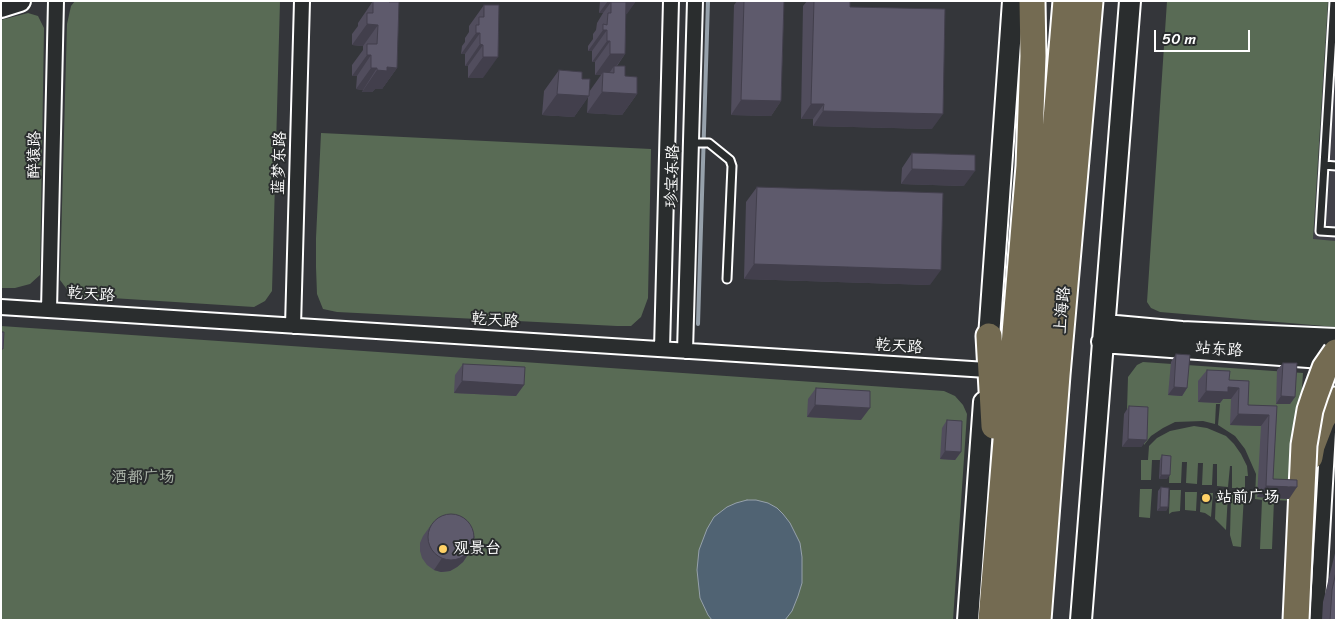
<!DOCTYPE html>
<html>
<head>
<meta charset="utf-8">
<style>
  body { margin:0 }
  #map { position:relative; width:1337px; height:621px; overflow:hidden; background:#34363a; font-family:Sriracha,sans-serif }
  canvas { display:block }
  .frame { position:absolute; inset:0; border:2px solid #fff; pointer-events:none }
  .scale { position:absolute; left:1154px; top:30px; width:96px; height:22px; box-sizing:border-box; border:2px solid #fff; border-top:0; padding-left:6px; font-size:15px; line-height:18px; white-space:nowrap; color:#fff; -webkit-text-stroke:4px #2a2d2e; paint-order:stroke }
</style>
</head>
<body>
<div id="map">
<canvas width="1337" height="621"></canvas>
<div class="frame"></div>
<div class="scale">50 m</div>
</div>
<script>
const context = document.querySelector('canvas').getContext('2d');
context.lineJoin = 'round';
function fill(path, color) {
  context.fillStyle = color;
  context.fill(path, 'evenodd');
}
function shape(rows) {
  const path = new Path2D();
  for (const r of rows) {
    if (r.length === 3) {
      path.moveTo(r[0] + r[2], r[1]);
      path.arc(r[0], r[1], r[2], 0, 2 * Math.PI);
      continue;
    }
    path.moveTo(r[0], r[1]);
    for (let i = 2; i < r.length; i += 2) path.lineTo(r[i], r[i + 1]);
  }
  return path;
}
function strokePath(path, color, width, dash) {
  context.strokeStyle = color;
  context.lineWidth = width;
  context.lineCap = dash ? 'butt' : 'round';
  context.setLineDash(dash || []);
  context.stroke(path);
}
function drawText(font, color, halo, rows, align = 'center') {
  context.font = font + ' Sriracha,"LXGW WenKai TC",sans-serif';
  context.lineWidth = 4;
  context.setLineDash([]);
  context.textBaseline = 'middle';
  context.strokeStyle = halo;
  context.fillStyle = color;
  for (const [text, x, y, turn = 0] of rows) {
    context.save();
    context.translate(x, y);
    context.rotate((+turn || 0) * Math.PI / 180);
    context.textAlign = isNaN(turn) ? turn : align;
    if (halo) context.strokeText(text, 0, 0);
    context.fillText(text, 0, 0);
    context.restore();
  }
}
fill(shape([
  [1328,1,1336,1,1336,241,1313,240]
]), '#414149');
fill(shape([
  [75,1,280,1,272,291,265,301,254,307,80,296,69,292,60,280,67,24,71,6],
  [1167,1,1328,1,1313,239,1336,241,1336,327,1160,312,1151,308,1147,302],
  [28,13,38,16,44,28,40,275,30,284,15,288,1,288,1,20],
  [321,133,651,149,648,298,641,317,631,326,617,326,337,312,323,309,317,294,316,267,316,238],
  [1,326,944,391,955,396,963,405,967,414,953,620,1,620],
  [1143,362,1303,373,1294,501,1274,500,1272,549,1260,549,1262,500,1255,499,1256,474,1245,449,1235,436,1218,425,1220,404,1216,404,1215,424,1203,421,1175,422,1163,428,1151,436,1144,445,1145,411,1127,410,1128,377,1137,365],
  [1194,426,1207,428,1226,436,1234,444,1241,454,1247,466,1248,476,1245,476,1245,488,1232,488,1232,466,1230,466,1228,487,1217,486,1217,464,1213,464,1212,485,1202,485,1203,463,1198,463,1197,484,1186,483,1187,462,1182,462,1181,483,1169,483,1170,460,1152,460,1151,480,1141,480,1141,460,1148,460,1149,446,1157,438,1170,431],
  [1140,489,1152,489,1150,518,1139,517],
  [1170,490,1181,490,1180,511,1172,512,1169,514],
  [1185,492,1197,492,1196,511,1185,510],
  [1201,493,1213,493,1211,517,1205,513,1200,512],
  [1216,493,1228,494,1226,530,1215,519],
  [1231,495,1244,495,1241,547,1233,546,1230,535]
]), '#596b55');
const water = shape([
  [747,500,756,500,768,503,777,508,783,514,790,523,800,543,802,557,802,583,798,596,792,611,785,620,712,620,708,615,700,598,697,570,699,550,707,529,714,517,727,507,736,503,747,500]
]);
fill(water, '#506373');
strokePath(water, '#96a1ab', 1);
strokePath(shape([
  [698,324,708,1]
]), '#96a1ab', 4);
const lane = shape([
  [1334,1,1320,231,1336,232],
  [691,143,709,143,730,160,732,166,727,279],
  [1324,165,1336,166]
]);
const street = shape([
  [1,307,987,370],
  [49,310,56,1],
  [293,326,302,1],
  [662,349,671,1],
  [685,351,695,1],
  [1317,620,1328,432,1330,424]
]);
const secondary = shape([
  [1,7,20,1],
  [1105,325,1182,332,1336,339],
  [1102,342,1336,359],
  [988,351,1013,1],
  [968,620,984,402],
  [1081,620,1130,1]
]);
const highway = shape([
  [989,336,994,426],
  [1310,457,1312,446,1322,420,1335,400],
  [991,620,1029,166,1033,56,1032,1],
  [1015,620,1035,368,1066,1],
  [1038,620,1057,375,1090,1]
]);
strokePath(lane, '#fff', 11);
strokePath(street, '#fff', 18);
strokePath(secondary, '#fff', 24);
strokePath(highway, '#fff', 29);
strokePath(lane, '#2a2d2e', 7);
strokePath(street, '#2a2d2e', 14);
strokePath(secondary, '#2a2d2e', 20);
strokePath(highway, '#746b52', 25);
const highwayBridge = shape([
  [1296,620,1304,445,1310,410,1315,395,1325,368,1336,352]
]);
strokePath(highwayBridge, '#fff', 29, []);
strokePath(highwayBridge, '#746b52', 25);
fill(shape([
  [373,1,397,68,382,89,375,89,372,92,362,92,363,90,356,89,357,76,352,76,352,65,363,50,363,46,352,45,352,34,358,26,358,23],
  [593,1,636,1,626,14,625,54,617,66,625,76,637,94,622,115,587,113,588,97,574,117,542,115,544,91,559,70,582,79,589,92,601,75,595,75,595,62,592,62,592,51,588,51,588,46,593,39,593,34,596,30,597,23,603,13,599,13,600,1],
  [737,1,784,1,781,101,771,116,731,115,734,5],
  [807,1,850,1,850,7,932,129,813,126,813,119,801,119,803,6],
  [484,5,483,78,468,78,468,66,465,66,465,54,461,54,462,46,465,42,465,38,469,32,469,26],
  [912,153,964,186,901,184,902,168],
  [757,187,930,285,744,279,746,202],
  [1176,354,1187,388,1182,396,1168,395,1171,362],
  [1283,363,1295,397,1290,404,1276,404,1277,370],
  [463,364,524,385,516,396,454,393,455,375],
  [1207,370,1229,380,1249,381,1248,405,1277,406,1273,479,1289,499,1257,497,1261,426,1230,425,1231,399,1223,399,1220,403,1198,402,1198,381],
  [816,388,861,420,807,417,808,399],
  [1129,406,1147,440,1141,447,1122,447,1124,414],
  [947,420,961,452,955,460,940,459,942,428],
  [1162,455,1167,479,1159,479,1160,459],
  [1161,487,1168,507,1166,511,1157,511,1158,491],
  [431,525,471,550,463,562,457,567,450,571,441,572,434,570,427,565,422,558,420,551,420,543,423,536],
  [1336,549,1336,620,1322,620,1323,602]
]), '#514d5d');
fill(shape([
  [608,1,636,1,627,14,611,13,611,2,603,13,599,13],
  [367,24,378,25,363,46,352,45],
  [603,30,607,30,592,51,588,51],
  [476,33,480,33,465,54,461,54],
  [607,41,610,41,595,62,592,62],
  [480,44,483,45,468,66,465,66],
  [610,54,625,54,614,69,614,66,608,75,603,72,601,75,595,75],
  [367,55,371,55,357,76,352,76],
  [483,57,498,57,483,78,468,78],
  [387,67,397,68,382,89,375,89,372,92,362,92,377,70],
  [371,68,377,68,363,90,356,89],
  [602,92,637,94,622,115,587,113],
  [557,94,589,96,574,117,542,115],
  [741,100,781,101,771,116,731,115],
  [811,104,824,104,813,119,801,119],
  [823,111,943,114,932,129,813,126],
  [912,169,975,171,964,186,901,184],
  [754,264,941,270,930,285,744,279],
  [462,381,524,385,516,396,454,393],
  [1174,387,1187,388,1182,396,1168,395],
  [1228,387,1239,388,1231,399,1223,399,1220,403,1198,402,1206,391],
  [1281,396,1295,397,1290,404,1276,404],
  [815,405,870,408,861,420,807,417],
  [1238,414,1269,415,1261,426,1230,425],
  [1128,439,1147,440,1141,447,1122,447],
  [945,451,961,452,955,460,940,459],
  [1161,475,1170,475,1167,479,1159,479],
  [1266,486,1297,487,1289,499,1257,497],
  [1160,507,1168,507,1166,511,1157,511],
  [471,550,463,562,457,567,450,571,441,572,434,570,442,558]
]), '#423f4c');
const building = shape([
  [373,1,389,1,389,2,399,2,397,68,387,67,387,71,377,70,377,68,371,68,371,55,367,55,367,44,377,44,378,25,367,24,367,13,373,13,373,1],
  [744,1,784,1,781,101,741,100,744,1],
  [814,1,850,1,850,7,945,9,943,114,823,111,824,104,811,104,814,1],
  [611,2,626,2,625,54,610,54,610,41,607,41,607,30,603,30,603,24,607,25,608,13,611,13,611,2],
  [484,5,499,5,498,57,483,57,483,45,480,44,480,33,476,33,476,25,479,25,479,17,484,17,484,5],
  [614,66,625,66,625,76,637,77,637,94,602,92,603,72,614,73,614,66],
  [559,70,582,72,582,79,590,79,589,96,557,94,559,70],
  [912,153,975,155,975,171,912,169,912,153],
  [757,187,943,193,941,270,754,264,757,187],
  [1,332,4,332,3,349,1,349,1,332],
  [1176,354,1190,355,1187,388,1174,387,1176,354],
  [1283,363,1297,363,1295,397,1281,396,1283,363],
  [463,364,525,367,524,385,462,381,463,364],
  [1207,370,1230,371,1229,380,1249,381,1248,405,1277,406,1273,479,1297,480,1297,487,1266,486,1269,415,1238,414,1239,388,1228,387,1228,392,1206,391,1207,370],
  [816,388,870,391,870,408,815,405,816,388],
  [1129,406,1148,407,1147,440,1128,439,1129,406],
  [947,420,962,421,961,452,945,451,947,420],
  [1162,455,1171,456,1170,475,1161,475,1162,455],
  [1161,487,1169,488,1168,507,1160,507,1161,487],
  [451,537,23],
  [1336,572,1336,620,1330,620,1332,590,1336,572]
]);
fill(building, '#5e5a6c');
strokePath(building, '#423f4c', 1);
for (const [x, y, r, color] of [
  [1206,498,5,"#ffd166"],
  [443,549,5,"#ffd166"]
]) {
  const dot = new Path2D();
  dot.arc(x, y, r, 0, 2 * Math.PI);
  context.fillStyle = color;
  context.fill(dot);
  strokePath(dot, '#2a2d2e', 2);
}
drawText('16px', '#fff', '#2a2d2e', [
  ["醉猿路",35,155,-89],
  ["蓝梦东路",280,163,-88],
  ["珍宝东路",673,176,-88],
  ["乾天路",91,295,4],
  ["上海路",1063,310,-85],
  ["乾天路",495,321,4],
  ["乾天路",899,347,4],
  ["站东路",1219,350,4]
]);
drawText('16px', '#acb5aa', '#2a2d2e', [
  ["酒都广场",143,478]
]);
drawText('16px', '#fff', '#2a2d2e', [
  ["站前广场",1216,498],
  ["观景台",453,549]
], 'left');
</script>
</body>
</html>
